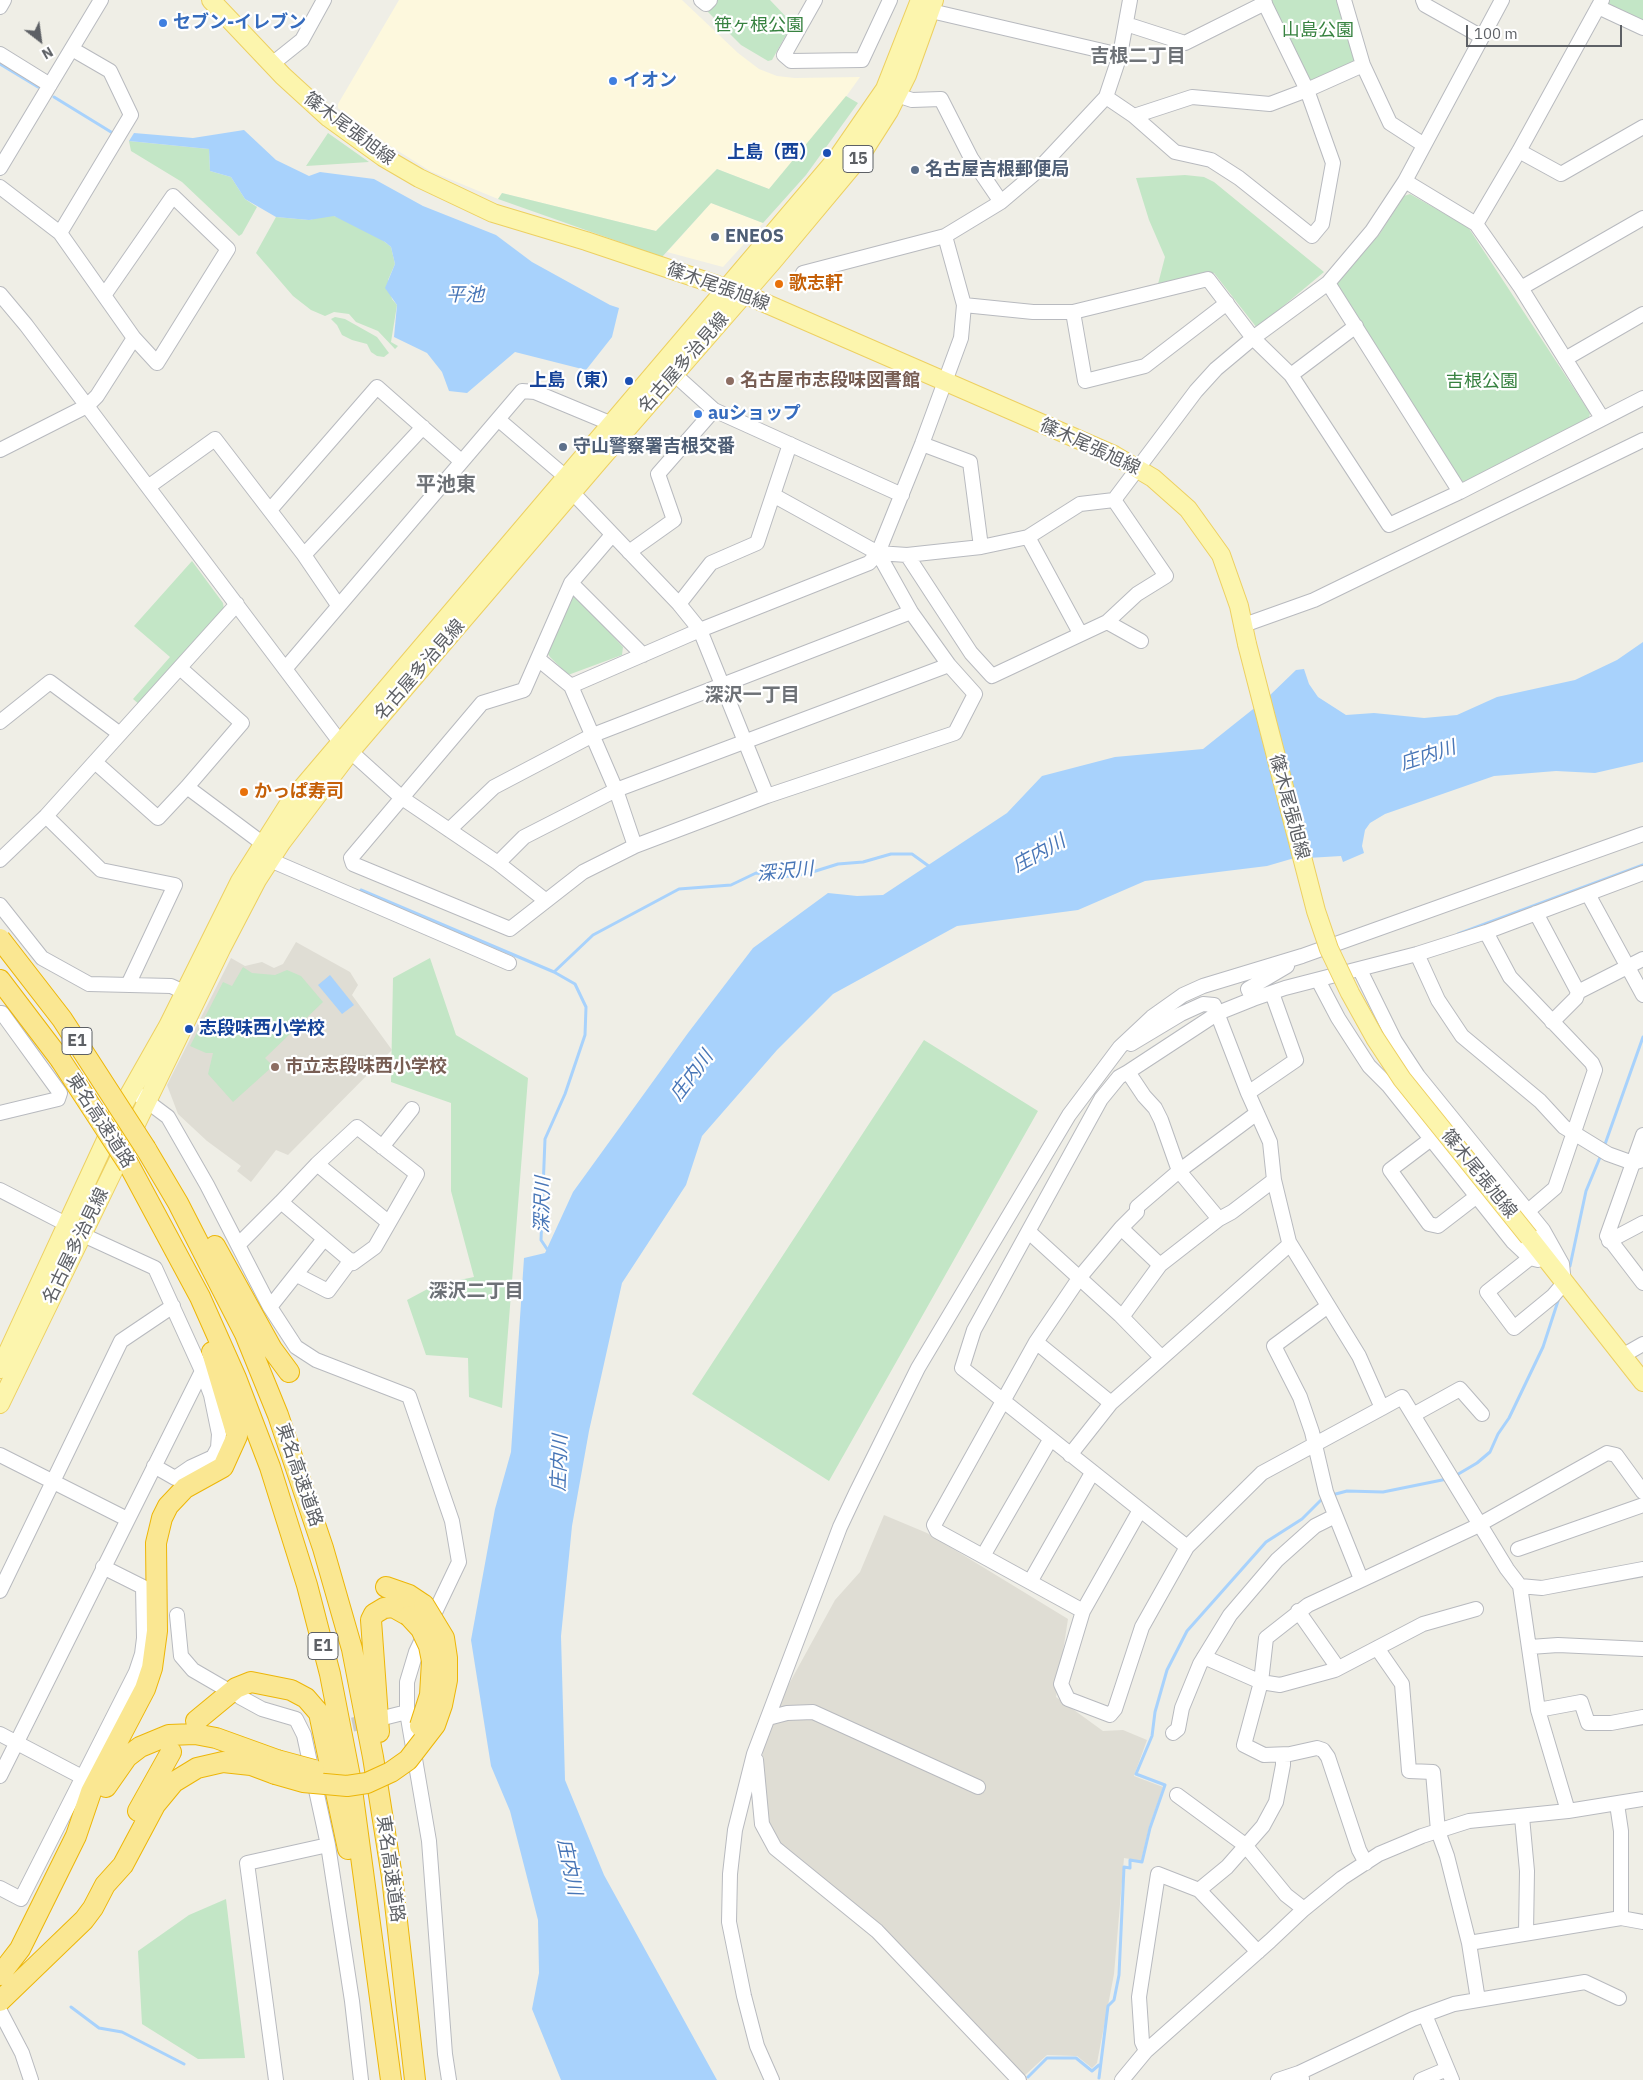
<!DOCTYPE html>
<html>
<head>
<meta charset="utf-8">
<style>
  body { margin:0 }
  #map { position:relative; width:1643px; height:2080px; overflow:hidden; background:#efeee6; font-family:"IBM Plex Sans",sans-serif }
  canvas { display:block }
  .north { position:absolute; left:15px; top:15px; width:50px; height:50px; -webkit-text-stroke:4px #fff; paint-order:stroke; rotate:150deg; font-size:14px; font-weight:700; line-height:20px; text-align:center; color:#5d6065 }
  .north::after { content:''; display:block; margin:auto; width:18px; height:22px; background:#5d6065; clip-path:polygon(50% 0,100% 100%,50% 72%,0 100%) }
  .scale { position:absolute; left:1466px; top:25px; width:156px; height:22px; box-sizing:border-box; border:2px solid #5d6065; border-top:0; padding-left:6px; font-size:15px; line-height:18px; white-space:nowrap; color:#5d6065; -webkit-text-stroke:4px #fff; paint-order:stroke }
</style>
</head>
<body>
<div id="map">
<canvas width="1643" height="2080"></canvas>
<div class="north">N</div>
<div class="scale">100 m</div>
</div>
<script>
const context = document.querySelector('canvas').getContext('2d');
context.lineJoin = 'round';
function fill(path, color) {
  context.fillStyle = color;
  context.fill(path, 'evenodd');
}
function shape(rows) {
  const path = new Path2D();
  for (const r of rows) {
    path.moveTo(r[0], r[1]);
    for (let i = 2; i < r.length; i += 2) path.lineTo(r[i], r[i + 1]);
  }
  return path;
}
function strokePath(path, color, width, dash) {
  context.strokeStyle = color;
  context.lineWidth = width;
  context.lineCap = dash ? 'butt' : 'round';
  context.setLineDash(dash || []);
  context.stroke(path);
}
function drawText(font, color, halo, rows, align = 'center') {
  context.font = font + ' "IBM Plex Sans","Noto Sans JP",sans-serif';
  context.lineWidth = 4.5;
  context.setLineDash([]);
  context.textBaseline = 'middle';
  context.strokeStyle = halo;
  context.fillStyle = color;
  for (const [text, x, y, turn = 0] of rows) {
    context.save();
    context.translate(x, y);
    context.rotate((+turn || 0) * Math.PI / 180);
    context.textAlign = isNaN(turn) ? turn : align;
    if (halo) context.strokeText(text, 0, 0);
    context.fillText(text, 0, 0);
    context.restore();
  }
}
fill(shape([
  [399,0,682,0,738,53,759,69,777,76,795,78,860,77,833,115,769,189,717,169,656,231,502,193,498,199,430,171,360,127,338,108,338,104],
  [711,203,763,223,723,267,667,252]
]), '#fdf8dd');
fill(shape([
  [296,942,350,972,358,985,352,995,392,1050,288,1155,276,1150,251,1182,237,1171,241,1166,207,1141,178,1114,167,1085,231,958,245,966,262,962,274,968,283,964],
  [884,1515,927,1533,1068,1619,1056,1697,1103,1731,1123,1730,1147,1740,1134,1776,1163,1787,1149,1827,1141,1861,1124,1858,1114,1974,1097,2063,1092,2068,1077,2056,1047,2055,1024,2076,880,1925,779,1845,767,1825,762,1746,778,1704,835,1600,860,1572]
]), '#dfddd4');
fill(shape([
  [712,0,770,0,791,22,791,26,772,60,768,61,741,45,704,8],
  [1268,0,1341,0,1360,60,1312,83,1307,81],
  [1606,0,1643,0,1643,21,1605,4],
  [846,96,858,103,806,175,763,223,711,203,662,257,498,199,502,193,656,231,717,169,769,189],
  [328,133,369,162,306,166],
  [129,141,209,149,210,171,231,177,245,199,257,207,242,234,239,236,182,182,131,151],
  [1185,175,1204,177,1214,182,1324,272,1257,328,1214,273,1158,284,1165,257,1149,220,1136,178],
  [1410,194,1468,227,1590,413,1589,418,1464,482,1457,480,1336,283,1379,235,1404,196],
  [325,216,334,216,350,222,379,237,391,247,395,264,388,280,392,299,397,305,391,342,398,346,395,349,378,331,356,322,349,314,334,312,325,316,311,310,293,296,256,253,276,217,309,220],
  [335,317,345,319,377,337,389,353,384,357,377,356,371,352,367,344,352,340,342,335,337,325,331,319],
  [192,561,223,603,224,609,140,705,133,699,170,657,134,626],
  [569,596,576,596,623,647,622,655,568,675,550,657,548,654],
  [430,958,456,1035,528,1078,502,1408,469,1397,468,1358,426,1355,407,1300,435,1285,474,1277,451,1191,451,1103,391,1082,393,978],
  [243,967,252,973,275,975,287,970,301,976,323,1002,265,1058,273,1066,233,1102,208,1074,213,1053,206,1053,190,1046,223,982,232,986],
  [924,1040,1038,1111,829,1481,692,1394],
  [226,1899,245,2058,198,2059,142,2024,138,1951,189,1915]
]), '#c3e6c6');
fill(shape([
  [244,130,276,160,309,176,320,172,374,179,423,206,496,235,532,262,610,305,619,308,612,337,586,370,515,352,467,393,449,391,442,372,427,353,394,337,397,305,385,288,395,264,391,247,385,242,334,216,309,220,276,217,245,199,231,177,210,171,209,149,129,141,134,133,193,138],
  [1643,642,1643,762,1595,773,1556,771,1494,776,1385,814,1370,823,1365,830,1362,846,1364,853,1343,862,1341,856,1291,859,1267,866,1145,881,1078,910,957,926,833,994,777,1050,702,1136,686,1185,622,1283,589,1431,572,1526,561,1636,565,1780,604,1875,717,2080,561,2080,532,2009,539,1973,538,1920,510,1811,491,1766,471,1640,495,1509,511,1452,524,1258,545,1253,573,1192,688,1033,753,948,828,893,857,896,883,895,1007,813,1042,776,1115,757,1203,749,1267,698,1296,670,1304,669,1309,684,1318,697,1346,715,1374,713,1424,718,1457,715,1497,697,1575,680,1617,660],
  [330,975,354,1005,342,1014,318,985]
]), '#a8d2fc');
strokePath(shape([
  [0,64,38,87],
  [54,97,111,132],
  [361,890,554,972,593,935,679,889,731,885,756,873,781,877,806,874,838,864,863,862,891,854,912,854,930,867],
  [1458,934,1643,865],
  [1604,1147,1643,1037],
  [547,1249,541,1240,545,1139,565,1094,585,1035,586,1007,575,984,554,972],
  [1570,1266,1586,1191,1601,1155],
  [1455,1476,1477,1463,1490,1452,1498,1434,1509,1418,1543,1347,1558,1301],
  [1332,1495,1347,1491,1383,1492,1447,1479],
  [71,2007,99,2028,122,2032,184,2064],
  [1028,2077,1047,2058,1076,2058,1092,2071,1099,2065],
  [1099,2078,1108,2006,1114,2000,1119,1975,1124,1867,1130,1868,1130,1860,1142,1862,1150,1828,1165,1785,1136,1774,1152,1736,1155,1712,1167,1670,1187,1631,1266,1542,1302,1519,1324,1497]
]), '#a8d2fc', 3);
strokePath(shape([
  [332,1729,374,1720]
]), '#cacac6', 14, [14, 7]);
const minor = shape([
  [701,0,706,4,710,0],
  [815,0,784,55,791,61,862,60,890,0],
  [1344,0,1363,65,1390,123,1424,145],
  [1423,0,1425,5,1482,37],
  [0,7,4,0],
  [1598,7,1643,28],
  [931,11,1120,55],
  [1126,24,1185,43,1265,3],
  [0,54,50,85],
  [272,64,302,40,324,0],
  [897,95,912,100,941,99,971,158,1001,202],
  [1106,97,1134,116,1175,152,1211,160,1239,178,1312,236,1322,224,1333,163,1307,90,1263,0],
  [1134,116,1192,97,1270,104,1307,90,1363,65],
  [1519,151,1561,174,1643,127],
  [0,168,101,0],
  [1405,181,1476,224,1521,288,1602,418],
  [0,187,60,233,134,338,157,363,228,249,173,196,105,294],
  [1476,224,1519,151,1602,0],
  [60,233,131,115,110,71,72,49],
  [803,273,945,236,1001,202,1034,174,1106,97,1120,55,1130,0],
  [1328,283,1460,492],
  [1521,288,1643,218],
  [0,294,26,325,340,742,402,798,498,863,545,900],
  [964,305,1033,312,1073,312,1208,279,1253,338,1291,375,1389,525,1460,492,1643,398],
  [1073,312,1085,381,1145,366,1227,303],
  [1565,359,1643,314],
  [674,374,714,410,902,495],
  [1291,375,1356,326],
  [499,420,567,478],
  [922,444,970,462,981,547],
  [0,450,87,406,97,396,134,338],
  [148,487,215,439,304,555,338,605],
  [572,492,679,604,700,630,767,796],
  [773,495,878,553,907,555,981,547,1028,537,1080,504,1114,500,1196,391,1216,369,1253,338,1328,283,1372,231,1405,181,1502,0],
  [270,510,377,387,461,461],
  [612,535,571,583,524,690,482,703,351,858,353,864,510,929,583,872,635,846,767,796,955,733,975,694,949,665,911,612,878,553],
  [1028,537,1080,633],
  [629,552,674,520,658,474,714,410],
  [304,555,423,427],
  [907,555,971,653,992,676,1107,622,1137,594,1166,576,1114,500],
  [571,583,643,655],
  [679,604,711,563,757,543,790,444],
  [1107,622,1141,641],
  [1244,625,1314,600,1643,440],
  [538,659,571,686,616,790,635,846],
  [285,669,522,391,535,392,612,424],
  [571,686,700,630,869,563,878,553,922,444,961,338,964,305,945,236],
  [0,722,50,682,120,734],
  [95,762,158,818,187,787,242,723,180,668],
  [187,787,262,843],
  [46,816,101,870,175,885,128,985],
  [449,830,494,787,593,735,911,612],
  [0,860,46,816,237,604],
  [270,860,509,963],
  [498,863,524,837,616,790,949,665],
  [1588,894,1643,995],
  [0,905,42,958,89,984,171,986,184,992],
  [1536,913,1578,992],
  [1486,932,1510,977,1592,1063,1595,1070,1555,1188,1528,1211],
  [1417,954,1438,1000,1462,1036,1540,1101,1564,1127,1608,1154,1633,1163,1643,1160],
  [1360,970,1395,1041,1418,1076,1543,1230,1562,1264,1564,1283,1553,1296,1514,1328,1487,1292,1530,1258],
  [1318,980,1338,1018,1369,1066,1388,1085,1513,1242,1530,1258,1538,1260],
  [1253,999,1248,989,1287,966],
  [0,1013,2,1013,60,1093,58,1099,0,1113],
  [1552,1022,1576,998,1578,992,1643,959],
  [1131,1044,1181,1014,1203,1004,1214,1005,1248,1093,1270,1142,1274,1180,1289,1242,1359,1356,1382,1408,1402,1397,1507,1569,1520,1586,1542,1588,1643,1569],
  [1128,1072,1119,1077,1101,1099,974,1330,962,1368,1187,1547],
  [132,1090,168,1117,207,1185,270,1307,296,1347,316,1360,409,1396,452,1521,459,1562,416,1652,407,1682,407,1712,429,1841,445,2054,449,2080],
  [1248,1093,1296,1060,1272,993],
  [1643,1135,1607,1236,1643,1283],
  [1431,1139,1390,1170,1429,1224,1438,1226,1477,1196],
  [382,1147,412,1109],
  [317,1164,388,1222],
  [1274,1180,1232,1212,1219,1219,1179,1171,1161,1120,1155,1108,1144,1096,1128,1072,1218,1013,1253,999,1285,988,1417,954,1486,932,1643,873],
  [0,1190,68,1225,81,1234,155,1268,202,1371,211,1395,219,1434,218,1448,213,1457,191,1467,175,1478,154,1466],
  [1219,1219,1160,1265,1121,1228,1137,1212,1137,1207,1179,1171,1257,1113],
  [1029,1232,1120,1315,1161,1357],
  [1609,1241,1643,1223],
  [238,1245,281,1202,353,1263,375,1247,417,1174,357,1127,317,1164,281,1202],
  [297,1275,328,1291,351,1260],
  [1328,1306,1274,1346,1300,1397,1312,1432,1326,1492,1361,1579],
  [270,1307,324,1239],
  [1122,1317,1160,1265],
  [1036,1342,1111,1403],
  [1622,1356,1643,1344],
  [1413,1415,1460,1389,1482,1414],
  [0,1455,127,1519],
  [1070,1455,1111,1403,1290,1244],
  [1140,1510,1083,1611,1061,1684,1068,1699,1110,1715,1115,1709,1142,1627,1187,1547,1262,1473,1382,1408],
  [1518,1549,1643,1505],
  [983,1556,1050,1440],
  [1030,1582,1092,1473],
  [1520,1586,1538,1710,1568,1811],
  [0,1591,121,1341,173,1306],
  [1083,1611,937,1531,934,1525,1036,1342,1080,1277,1121,1228],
  [1298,1611,1338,1668],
  [177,1615,181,1656,193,1670,224,1688],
  [1530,1647,1558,1645,1643,1649],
  [1377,1648,1402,1684,1409,1771,1433,1772,1438,1831,1447,1856,1469,1943],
  [1204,1657,1261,1682,1280,1685,1335,1670,1423,1624,1476,1609],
  [240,1697,262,1709,296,1719,304,1735,328,1845,352,2001,361,2080],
  [1538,1710,1581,1702,1588,1723,1611,1723,1643,1717],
  [387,1717,407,1712],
  [768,1718,787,1713,813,1712,978,1787],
  [1173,1733,1178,1729,1182,1708,1200,1664,1230,1615,1277,1560,1315,1526,1335,1516],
  [0,1734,82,1777],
  [756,1760,762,1824,775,1848,877,1931,1019,2080],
  [0,1776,202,1371],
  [1177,1795,1245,1845,1286,1895,1304,1909],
  [1617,1804,1621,1831,1621,1918],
  [1522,1817,1527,1871,1526,1933],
  [1366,1863,1359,1850,1328,1757,1323,1750,1317,1748,1290,1754,1264,1755,1244,1745,1261,1682,1266,1638,1308,1605,1473,1528,1607,1453,1616,1455,1643,1492],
  [0,1888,21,1899,136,1672,142,1654,144,1638,143,1587,103,1567],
  [1199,1890,1227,1867,1263,1826,1276,1802,1283,1765,1283,1755],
  [1619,1998,1585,1982,1478,2000,1469,1943,1621,1918,1643,1922],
  [0,2011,22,2053,31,2080],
  [1425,2015,1452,2080],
  [1146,2051,1142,2042,1139,1997,1158,1874,1199,1890,1258,1952],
  [1299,2073,1413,2019,1454,2004,1478,2000],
  [276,2080,247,1863,328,1845],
  [772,2080,757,2046,744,1996,729,1922,730,1874,735,1830,754,1754,840,1527,856,1493,918,1368,1069,1115,1120,1047,1152,1017,1183,995,1203,986,1302,956,1643,834],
  [1122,2080,1146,2051,1270,1941,1304,1909,1342,1878,1379,1854,1422,1836,1469,1821,1568,1811,1643,1799],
  [1278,2080,1299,2073,1302,2079],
  [1421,2080,1447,2069]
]);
const major = shape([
  [211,0,283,76,329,118,383,157,419,178,493,213,586,241,744,294,1082,441,1114,455,1153,478,1188,509,1221,555,1239,606,1247,644],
  [1529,1237,1643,1382],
  [0,1369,117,1116,168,1026,240,881,290,802,838,157,885,89,920,0],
  [0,1404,222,947,257,880,281,843,350,752,599,461,773,261,859,158,889,111,907,75,934,0]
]);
const highway = shape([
  [0,980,60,1059],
  [146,1149,178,1203,245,1334,278,1415,323,1548,352,1649,373,1757,392,1877,415,2080],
  [129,1165,200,1297,236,1378,270,1467,307,1585,330,1674,351,1782,391,2080],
  [215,1246,272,1349,289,1372],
  [386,1587,409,1595,424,1605],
  [196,1721,236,1688,251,1682,291,1690,306,1698,319,1713,348,1849],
  [379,1732,371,1620,374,1614,384,1608,393,1607,409,1616],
  [106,1787,127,1757,140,1747,169,1735,195,1734,216,1738,277,1760],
  [138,1811,171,1752],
  [0,1975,20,1949,76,1836,91,1792,145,1689,152,1668,157,1631,156,1543,162,1518,168,1506,185,1488,223,1467,237,1436,212,1352],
  [0,2001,84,1920,93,1908,105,1885,123,1865,155,1805,174,1782,197,1768,223,1762,251,1765,275,1774]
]);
strokePath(minor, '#b8babf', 16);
strokePath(major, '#edd061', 20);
strokePath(highway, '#edb608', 22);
strokePath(minor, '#fff', 14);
strokePath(major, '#fcf5ad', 18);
strokePath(highway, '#fae792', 20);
const majorBridge = shape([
  [1247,644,1316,911,1329,949,1350,993,1375,1038,1402,1079,1529,1237]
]);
const highwayBridge = shape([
  [0,939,62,1019,146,1149],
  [60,1059,129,1165],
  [409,1616,421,1629,429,1646,432,1661,430,1695,420,1726],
  [277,1760,314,1770],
  [275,1774,303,1782,347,1786,367,1783,391,1772,408,1760,435,1725,442,1705,447,1680,447,1658,444,1638,424,1605]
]);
strokePath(majorBridge, '#edd061', 20, []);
strokePath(highwayBridge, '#edb608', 22, []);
strokePath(majorBridge, '#fcf5ad', 18);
strokePath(highwayBridge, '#fae792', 20);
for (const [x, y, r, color] of [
  [163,23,5,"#3f7fe0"],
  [613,81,5,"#3f7fe0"],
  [827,153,5,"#1a4fb4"],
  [915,170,5,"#5c6f8a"],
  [715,237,5,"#5c6f8a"],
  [779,284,5,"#e8710a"],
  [629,381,5,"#1a4fb4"],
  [730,381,5,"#8d6e63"],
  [698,414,5,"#3f7fe0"],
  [563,447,5,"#5c6f8a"],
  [244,792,5,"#e8710a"],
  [189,1029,5,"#1a4fb4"],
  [275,1067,5,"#8d6e63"]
]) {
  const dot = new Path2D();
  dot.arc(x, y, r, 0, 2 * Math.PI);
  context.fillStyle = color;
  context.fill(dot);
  strokePath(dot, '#fff', 2);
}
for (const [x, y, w] of [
  [858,159,30],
  [77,1041,30],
  [323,1646,30]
]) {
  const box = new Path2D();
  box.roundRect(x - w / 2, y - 13.5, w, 27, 4);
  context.fillStyle = '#fff';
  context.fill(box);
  strokePath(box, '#5d6065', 1);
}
drawText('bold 16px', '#5d6065', null, [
  ["15",858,159],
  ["E1",77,1041],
  ["E1",323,1646]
]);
drawText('bold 18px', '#366cbe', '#fff', [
  ["セブン-イレブン",173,23],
  ["イオン",623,81],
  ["auショップ",708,414]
], 'left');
drawText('18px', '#378240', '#fff', [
  ["笹ヶ根公園",759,26],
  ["山島公園",1318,31],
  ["吉根公園",1482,382]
]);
drawText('18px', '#5d6065', '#fff', [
  ["篠木尾張旭線",349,129,37],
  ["篠木尾張旭線",718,287,20],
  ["名古屋多治見線",684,363,-49],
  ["篠木尾張旭線",1090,447,25],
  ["名古屋多治見線",420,670,-49],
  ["篠木尾張旭線",1289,807,75],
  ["東名高速道路",100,1121,57],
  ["篠木尾張旭線",1479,1174,51],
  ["名古屋多治見線",76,1246,-64],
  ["東名高速道路",299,1475,71],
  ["東名高速道路",390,1869,82]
]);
drawText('bold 18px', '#164399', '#fff', [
  ["上島（西）",817,153],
  ["上島（東）",619,381],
  ["志段味西小学校",199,1029,"left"]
], 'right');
drawText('bold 18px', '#4e5e75', '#fff', [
  ["名古屋吉根郵便局",925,170],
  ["ENEOS",725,237],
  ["守山警察署吉根交番",573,447]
], 'left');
drawText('bold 18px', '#c56008', '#fff', [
  ["歌志軒",789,284],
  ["かっぱ寿司",254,792]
], 'left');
drawText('bold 18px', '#785e54', '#fff', [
  ["名古屋市志段味図書館",740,381],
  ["市立志段味西小学校",285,1067]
], 'left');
drawText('bold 19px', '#6e7277', '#fff', [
  ["吉根二丁目",1138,57],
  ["深沢一丁目",752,696],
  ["深沢二丁目",476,1292]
]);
drawText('italic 19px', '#4876b7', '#fff', [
  ["平池",465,296],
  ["庄内川",1428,756,-18],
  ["庄内川",1039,854,-29],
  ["深沢川",785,872,-6],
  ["庄内川",692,1076,-53],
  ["深沢川",543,1205,-89],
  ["庄内川",560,1463,-88],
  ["庄内川",569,1867,78]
]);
drawText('bold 20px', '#6e7277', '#fff', [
  ["平池東",446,485]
]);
</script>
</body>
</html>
